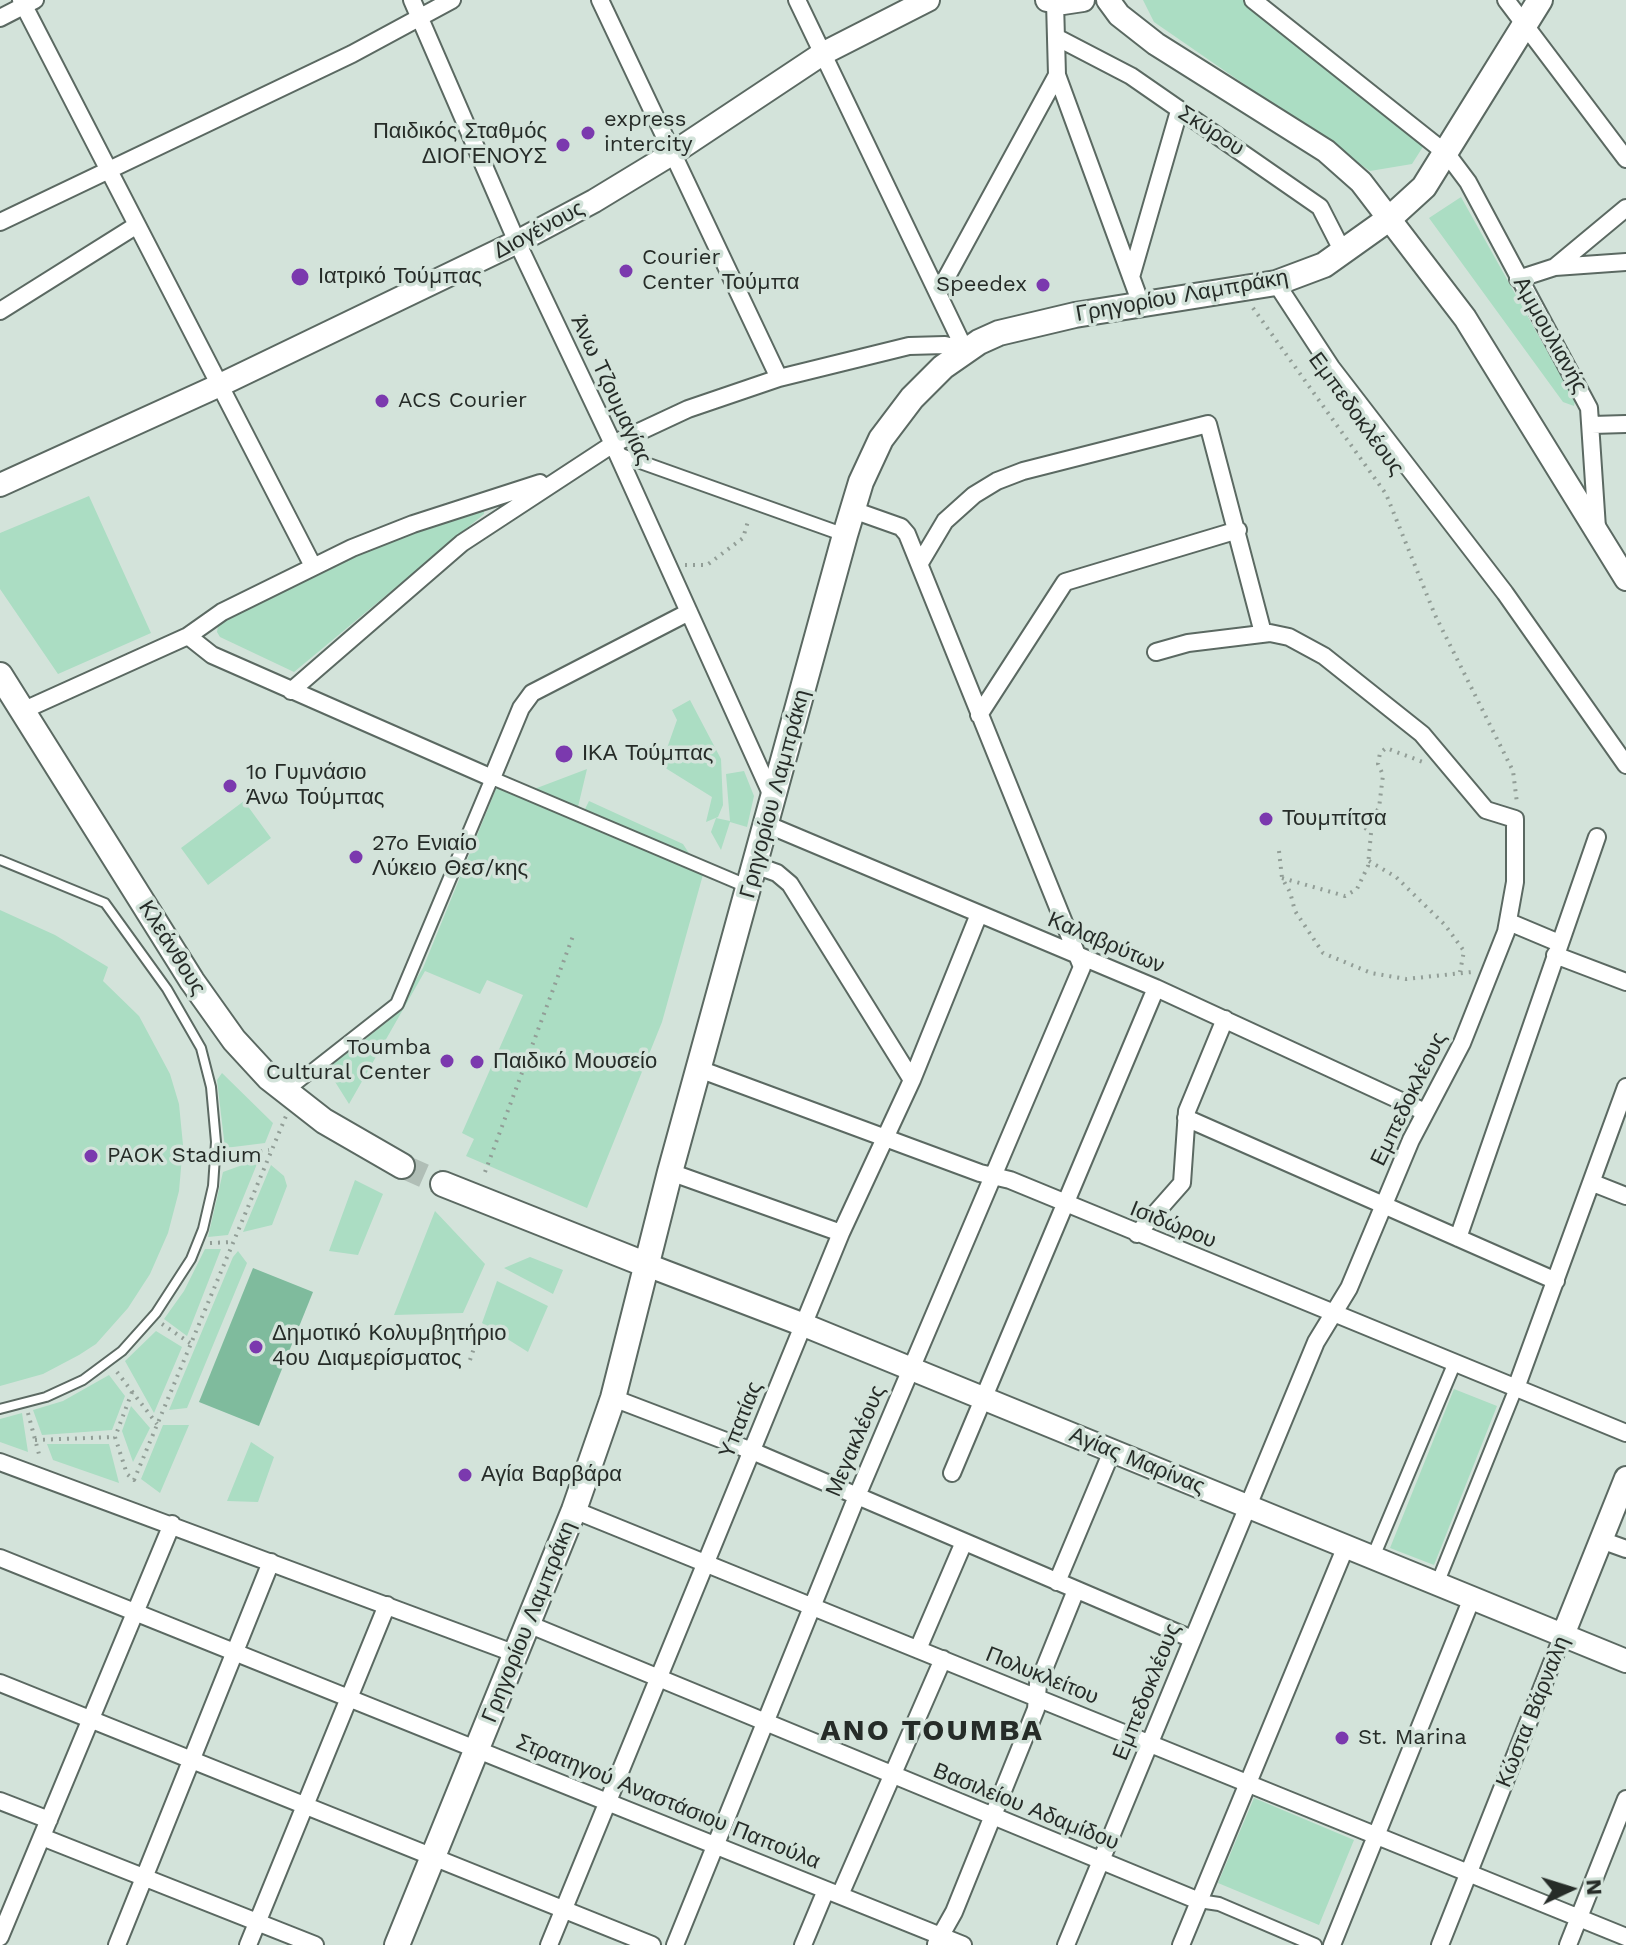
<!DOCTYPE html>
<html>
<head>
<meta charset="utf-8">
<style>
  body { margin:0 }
  #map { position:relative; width:1626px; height:1945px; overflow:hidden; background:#d3e3da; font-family:"Work Sans",sans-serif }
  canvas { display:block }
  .north { position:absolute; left:1530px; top:1849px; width:80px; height:80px; -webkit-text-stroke:6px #d3e3da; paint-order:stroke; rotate:86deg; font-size:22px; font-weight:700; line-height:32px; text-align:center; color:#262c28 }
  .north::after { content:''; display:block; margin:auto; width:28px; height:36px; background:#262c28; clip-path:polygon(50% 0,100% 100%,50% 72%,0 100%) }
</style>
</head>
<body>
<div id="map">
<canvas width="1626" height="1945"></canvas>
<div class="north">N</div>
</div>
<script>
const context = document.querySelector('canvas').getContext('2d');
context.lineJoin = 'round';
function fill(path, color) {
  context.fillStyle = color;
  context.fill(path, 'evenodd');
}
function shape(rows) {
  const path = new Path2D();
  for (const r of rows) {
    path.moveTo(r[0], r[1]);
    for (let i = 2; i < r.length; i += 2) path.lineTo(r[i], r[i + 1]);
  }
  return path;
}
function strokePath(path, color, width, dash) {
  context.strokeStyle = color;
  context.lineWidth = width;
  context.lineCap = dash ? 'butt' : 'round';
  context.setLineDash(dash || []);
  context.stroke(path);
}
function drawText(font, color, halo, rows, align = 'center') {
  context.font = font + ' "Work Sans",sans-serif';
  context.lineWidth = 7;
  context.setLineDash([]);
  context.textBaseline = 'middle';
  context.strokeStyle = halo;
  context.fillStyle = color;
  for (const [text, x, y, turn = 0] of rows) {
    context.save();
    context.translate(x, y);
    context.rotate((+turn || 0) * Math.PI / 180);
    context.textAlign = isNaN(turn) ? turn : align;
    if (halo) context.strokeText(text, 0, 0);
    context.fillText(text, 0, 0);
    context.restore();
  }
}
fill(shape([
  [1143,0,1248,0,1426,142,1412,164,1370,171,1154,22],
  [1461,197,1575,401,1574,406,1563,402,1429,218],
  [89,496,151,633,58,674,0,589,0,533],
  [484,509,484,514,294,672,220,637,217,632,219,620,376,542],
  [690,700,721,759,723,805,718,817,706,822,712,797,667,769,656,757,666,751,677,720,672,710],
  [587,769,577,811,529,791],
  [744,771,754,796,747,827,730,822,721,850,711,832,716,818,730,821,726,774],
  [498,784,704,871,662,1022,587,1208,466,1156,474,1139,462,1133,523,995,487,980,480,994,425,971,349,1104,327,1069,392,1018,423,968],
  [244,801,271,838,208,885,181,848],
  [589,801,683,844,694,861,583,813],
  [0,910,55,935,108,967,103,981,139,1016,170,1074,179,1104,183,1145,179,1191,168,1233,150,1274,128,1308,96,1344,79,1355,43,1374,0,1386],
  [222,1073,273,1123,265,1143,225,1148,217,1080],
  [259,1159,228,1235,208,1237,223,1172],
  [271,1165,284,1176,287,1186,272,1225,243,1232],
  [355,1180,383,1194,358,1255,329,1251],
  [435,1211,485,1264,463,1313,394,1315],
  [205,1249,221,1249,187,1336,164,1319,184,1291],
  [238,1251,247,1263,187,1408,169,1410,233,1257],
  [530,1257,563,1270,553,1294,504,1268],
  [497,1281,548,1306,528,1352,482,1323],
  [156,1331,182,1347,154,1413,125,1361],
  [109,1375,125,1396,112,1430,42,1435,33,1410,63,1401],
  [1454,1389,1497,1406,1434,1565,1390,1548],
  [131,1406,150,1428,133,1462,122,1431],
  [22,1413,28,1452,0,1442,0,1419],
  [163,1425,189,1425,160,1493,141,1479],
  [251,1442,274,1457,258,1502,227,1501],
  [47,1444,109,1444,119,1483,53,1460],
  [1254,1798,1354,1840,1319,1925,1218,1883]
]), '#abddc3');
fill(shape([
  [253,1268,313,1292,259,1426,199,1402]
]), '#7fbb9d');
strokePath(shape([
  [402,1166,443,1184]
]), '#b0beb6', 24, [24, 12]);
const service = shape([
  [0,860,105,903,167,989,201,1048,211,1087,216,1142,213,1186,203,1229,191,1259,156,1313,122,1351,83,1380,46,1397,0,1409]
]);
const pedestrian = shape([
  [618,454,845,535],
  [285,1092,397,1004,492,778,749,887],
  [1373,1557,1455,1362],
  [1437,1584,1516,1388],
  [1199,1901,1219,1904,1315,1945]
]);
const minor = shape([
  [21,0,313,566],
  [412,0,517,242,613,444,773,798],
  [600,0,779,378],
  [797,0,965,350],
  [1253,0,1447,154,1468,182,1589,408,1597,528],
  [1506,0,1626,159],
  [0,18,35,0],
  [1056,37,1131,76,1320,207,1343,252],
  [1057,75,1141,304],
  [0,222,352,54,452,0],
  [1555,267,1626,208],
  [1131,277,1179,111],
  [1518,279,1555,267,1626,262],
  [1276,283,1331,367,1505,593,1626,765],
  [938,293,1057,75,1055,2],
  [0,311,137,225],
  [1592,425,1626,424],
  [920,563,945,521,974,495,997,481,1023,471,1208,424,1263,633],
  [188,636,212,655,492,778,521,708,532,693,689,612],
  [291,691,462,543,613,444,688,409,779,378,909,346,945,345,965,350],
  [22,711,188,636,222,612,352,548,413,524,540,483],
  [979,715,1065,582,1238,530],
  [766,824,1156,988,1425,1112],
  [755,865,777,873,790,884,912,1080],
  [1509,922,1559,943],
  [1555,955,1626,982],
  [699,1069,980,1173,1010,1180,1626,1433],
  [1186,1118,1556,1281],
  [670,1172,841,1233],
  [1593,1183,1626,1196],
  [1137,1234,1182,1183,1187,1111,1225,1019],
  [1458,1238,1597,837],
  [1516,1388,1626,1087],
  [613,1398,752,1451,1192,1639],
  [0,1462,516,1654],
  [952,1473,1156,988],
  [574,1510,1626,1937],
  [1601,1540,1626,1549],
  [0,1558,963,1945],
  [1057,1582,1112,1451],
  [528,1624,1199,1901],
  [918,1649,964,1542],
  [0,1683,652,1945],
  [0,1801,49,1820],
  [42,1837,315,1945],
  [840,1895,943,1659],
  [0,1937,172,1524],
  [936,1944,954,1912,1036,1709,1038,1684,1076,1590],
  [117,1945,271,1562],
  [248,1945,387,1605],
  [549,1945,841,1233,912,1080,979,914],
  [675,1945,857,1496,1082,967,907,534,901,527,853,510],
  [803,1945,826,1890],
  [1066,1945,1316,1342,1349,1288,1411,1140,1462,1043,1506,932,1515,882,1515,819,1486,810,1422,734,1324,656,1289,637,1270,633,1188,643,1156,652],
  [1181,1945,1346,1546],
  [1332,1945,1472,1598],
  [1440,1945,1563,1635],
  [1568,1945,1626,1799]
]);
const tertiary = shape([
  [1047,0,1063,3,1083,0],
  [1108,0,1119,15,1156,44,1326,151,1361,182,1465,318,1626,579],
  [0,485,220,385,517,242,594,201,673,153,822,54,928,0],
  [647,1265,804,1325,1626,1661],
  [1563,1635,1626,1478]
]);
const secondary = shape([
  [0,675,192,981,234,1040,269,1078,324,1121,402,1166],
  [443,1184,647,1265],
  [397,1945,574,1510,613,1398,670,1172,845,535,861,482,881,439,912,398,943,367,979,342,999,333,1075,315,1276,283,1324,265,1390,218,1424,187,1540,0]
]);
strokePath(service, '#5b6962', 12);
strokePath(pedestrian, '#5b6962', 16);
strokePath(minor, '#5b6962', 20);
strokePath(tertiary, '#5b6962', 26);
strokePath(secondary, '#5b6962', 28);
strokePath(shape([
  [1253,308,1386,494,1435,615,1513,771,1517,803],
  [685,565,707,565,743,538,749,518],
  [1279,851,1282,878,1290,892,1295,911,1323,953,1371,973,1406,979,1472,972],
  [1369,861,1396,877,1445,925,1464,951,1460,972],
  [1282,878,1345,896,1357,889,1368,866,1371,833,1364,827,1379,808,1383,775,1378,764,1380,753,1386,748,1423,762],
  [229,1158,269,1150],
  [485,1172,573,936],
  [210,1243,232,1242],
  [162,1324,190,1343],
  [470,1360,476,1342],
  [117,1372,157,1424],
  [132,1392,115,1437,127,1474,134,1480,286,1116],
  [28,1413,40,1458],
  [35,1440,115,1437]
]), '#929e97', 4, [2, 6]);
strokePath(service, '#fff', 8);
strokePath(pedestrian, '#fff', 12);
strokePath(minor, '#fff', 16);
strokePath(tertiary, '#fff', 22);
strokePath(secondary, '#fff', 24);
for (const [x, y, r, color] of [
  [588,133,8,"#7b39ae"],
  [563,145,8,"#7b39ae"],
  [626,271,8,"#7b39ae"],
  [300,277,10,"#7b39ae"],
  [1043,285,8,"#7b39ae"],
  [382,401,8,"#7b39ae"],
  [564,754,10,"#7b39ae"],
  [230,786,8,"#7b39ae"],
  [1266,819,8,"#7b39ae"],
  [356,857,8,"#7b39ae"],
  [447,1061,8,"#7b39ae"],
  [477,1062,8,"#7b39ae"],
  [91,1156,8,"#7b39ae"],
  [256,1347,8,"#7b39ae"],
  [465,1475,8,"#7b39ae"],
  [1342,1738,8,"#7b39ae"]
]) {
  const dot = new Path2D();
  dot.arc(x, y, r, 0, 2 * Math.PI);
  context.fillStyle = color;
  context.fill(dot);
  strokePath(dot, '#d3e3da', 3);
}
drawText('22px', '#262c28', '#d3e3da', [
  ["express",604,120],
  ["intercity",604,145],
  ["Παιδικός Σταθμός",547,132,"right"],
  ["ΔΙΟΓΕΝΟΥΣ",547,157,"right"],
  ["Courier",642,258],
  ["Center Τούμπα",642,283],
  ["Ιατρικό Τούμπας",318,277],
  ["Speedex",1027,285,"right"],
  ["ACS Courier",398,401],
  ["ΙΚΑ Τούμπας",582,754],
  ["1ο Γυμνάσιο",246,773],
  ["Άνω Τούμπας",246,798],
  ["Τουμπίτσα",1282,819],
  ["27o Ενιαίο",372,844],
  ["Λύκειο Θεσ/κης",372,869],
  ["Toumba",431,1048,"right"],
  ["Cultural Center",431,1073,"right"],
  ["Παιδικό Μουσείο",493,1062],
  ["PAOK Stadium",107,1156],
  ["Δημοτικό Κολυμβητήριο",272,1334],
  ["4ου Διαμερίσματος",272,1359],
  ["Αγία Βαρβάρα",481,1475],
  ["St. Marina",1358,1738]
], 'left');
drawText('22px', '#262c28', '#d3e3da', [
  ["Σκύρου",1211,131,33],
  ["Διογένους",539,230,-28],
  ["Γρηγορίου Λαμπράκη",1182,296,-10],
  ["Αμμουλιανής",1550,335,61],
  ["Άνω Τζουμαγίας",611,390,65],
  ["Εμπεδοκλέους",1356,414,54],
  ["Γρηγορίου Λαμπράκη",775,794,-75],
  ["Καλαβρύτων",1106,943,23],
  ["Κλεάνθους",172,948,58],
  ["Εμπεδοκλέους",1409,1099,-64],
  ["Ισιδώρου",1173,1225,22],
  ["Υπατίας",741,1420,-68],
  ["Μεγακλέους",856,1441,-67],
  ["Αγίας Μαρίνας",1137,1461,22],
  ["Γρηγορίου Λαμπράκη",529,1622,-68],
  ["Πολυκλείτου",1042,1676,22],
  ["Εμπεδοκλέους",1147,1692,-68],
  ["Κώστα Βάρναλη",1533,1712,-68],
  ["Στρατηγού Αναστάσιου Παπούλα",668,1802,22],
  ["Βασιλείου Αδαμίδου",1026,1807,22]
]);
context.letterSpacing = '2px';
drawText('bold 30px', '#262c28', '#d3e3da', [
  ["ANO TOUMBA",932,1731]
]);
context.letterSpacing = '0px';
</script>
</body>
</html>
